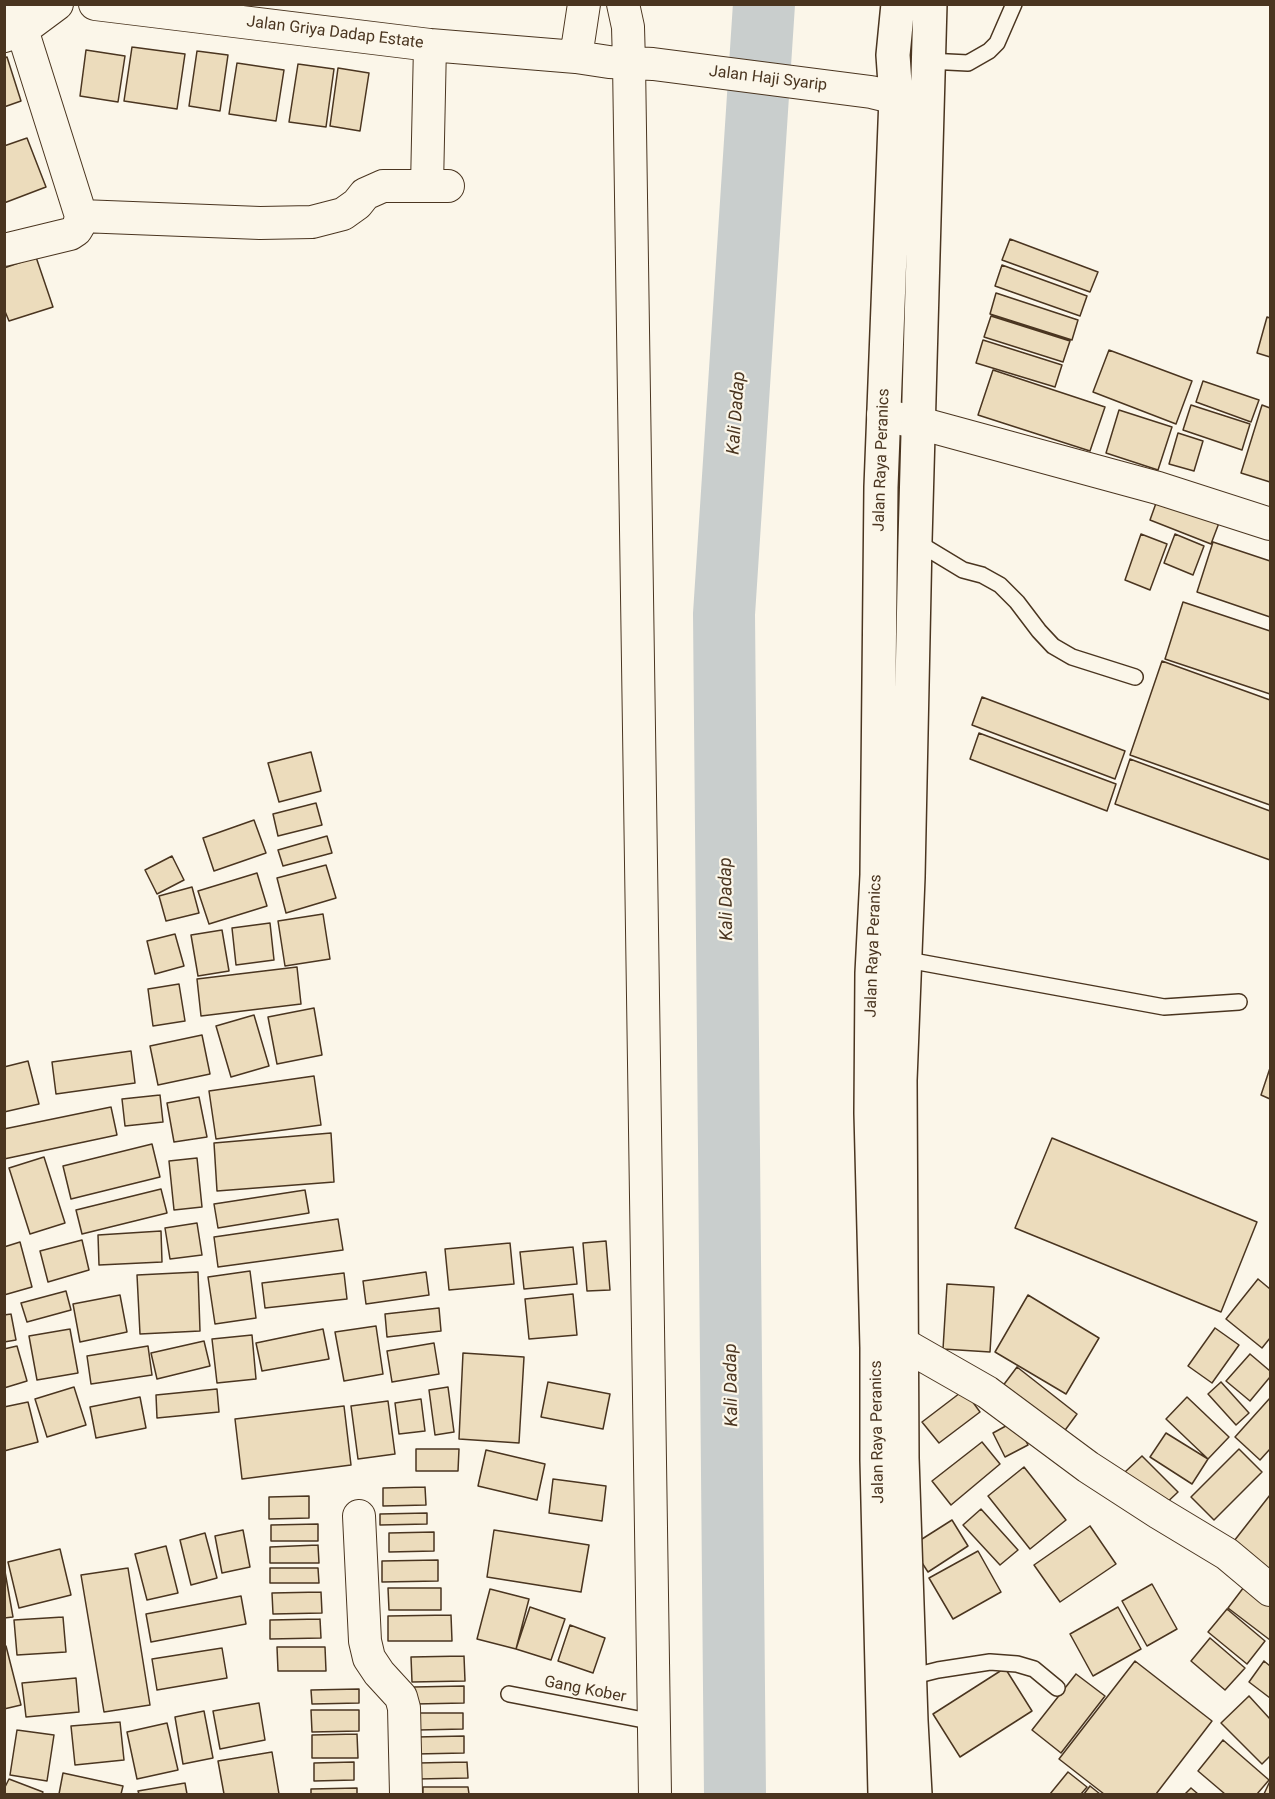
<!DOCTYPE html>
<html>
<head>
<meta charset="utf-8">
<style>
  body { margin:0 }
  #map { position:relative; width:1275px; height:1799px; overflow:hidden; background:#fbf6e9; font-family:Roboto,sans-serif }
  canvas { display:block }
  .frame { position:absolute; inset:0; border:6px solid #4a3520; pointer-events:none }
</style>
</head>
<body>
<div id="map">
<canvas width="1275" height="1799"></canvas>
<div class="frame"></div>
</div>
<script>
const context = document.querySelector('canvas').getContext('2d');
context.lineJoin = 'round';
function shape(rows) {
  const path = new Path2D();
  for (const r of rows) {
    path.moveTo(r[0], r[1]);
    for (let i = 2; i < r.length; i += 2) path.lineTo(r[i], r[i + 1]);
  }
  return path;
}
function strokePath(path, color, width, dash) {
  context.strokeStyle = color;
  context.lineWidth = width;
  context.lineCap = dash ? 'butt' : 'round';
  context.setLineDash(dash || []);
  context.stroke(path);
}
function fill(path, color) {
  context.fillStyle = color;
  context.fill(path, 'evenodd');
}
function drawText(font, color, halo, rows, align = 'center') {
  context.font = font + ' Roboto,sans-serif';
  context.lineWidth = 4.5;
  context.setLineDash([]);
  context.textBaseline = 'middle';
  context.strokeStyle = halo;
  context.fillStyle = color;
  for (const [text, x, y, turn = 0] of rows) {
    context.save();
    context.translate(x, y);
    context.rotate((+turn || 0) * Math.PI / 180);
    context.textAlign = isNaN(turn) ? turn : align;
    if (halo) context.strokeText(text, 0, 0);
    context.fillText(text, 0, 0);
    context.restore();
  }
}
strokePath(shape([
  [735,1794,724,614,764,4]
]), '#c9cecd', 62);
const building = shape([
  [132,47,185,54,177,109,124,101,132,47],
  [86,50,125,56,118,102,80,96,86,50],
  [197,51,228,55,220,111,189,106,197,51],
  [7,57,21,101,4,107,4,58,7,57],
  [237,63,284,70,276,121,229,114,237,63],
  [298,64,334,69,326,127,289,122,298,64],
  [338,68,369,73,360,131,330,126,338,68],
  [27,138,46,187,4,203,4,146,27,138],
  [1010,239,1098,272,1090,292,1002,260,1010,239],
  [36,257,53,307,9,321,4,309,4,268,36,257],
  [1002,265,1087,296,1080,316,995,286,1002,265],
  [996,293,1078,320,1072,340,990,314,996,293],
  [991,316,1070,341,1063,362,984,337,991,316],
  [1267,317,1270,318,1270,357,1257,353,1267,317],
  [983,340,1062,365,1055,387,976,363,983,340],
  [1109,350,1192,381,1176,424,1093,392,1109,350],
  [993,370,1105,407,1090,451,978,415,993,370],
  [1203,381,1259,400,1251,422,1196,402,1203,381],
  [1191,405,1250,424,1242,450,1183,430,1191,405],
  [1262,405,1270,408,1270,482,1241,473,1262,405],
  [1119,410,1172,427,1158,470,1106,453,1119,410],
  [1178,433,1203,441,1194,471,1169,464,1178,433],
  [1160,492,1222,515,1211,544,1150,520,1160,492],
  [1141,534,1167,544,1150,590,1125,580,1141,534],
  [1175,534,1204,546,1193,575,1164,563,1175,534],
  [1213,542,1270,561,1270,617,1197,592,1213,542],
  [1183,602,1270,631,1270,694,1165,659,1183,602],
  [1162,661,1270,700,1270,805,1130,755,1162,661],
  [982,697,1125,751,1115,779,972,725,982,697],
  [979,733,1116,784,1107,811,970,759,979,733],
  [311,752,321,791,279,802,268,763,311,752],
  [1130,759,1270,811,1270,860,1115,804,1130,759],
  [316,803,322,825,278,836,273,814,316,803],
  [254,820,266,853,214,871,203,838,254,820],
  [327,836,332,853,283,866,278,850,327,836],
  [172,856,184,880,157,894,145,870,172,856],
  [326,865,336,898,286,913,277,878,326,865],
  [257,873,267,906,209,924,198,891,257,873],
  [192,887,199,913,166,921,159,896,192,887],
  [323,914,330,959,285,966,278,921,323,914],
  [270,923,274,960,236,965,232,928,270,923],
  [222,930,229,971,198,976,191,935,222,930],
  [175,934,184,966,155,974,147,941,175,934],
  [297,967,301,1004,201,1016,197,979,297,967],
  [179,984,185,1021,153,1026,148,989,179,984],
  [314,1008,322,1055,277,1064,268,1017,314,1008],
  [254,1015,269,1066,231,1077,216,1026,254,1015],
  [202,1035,210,1074,158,1085,150,1046,202,1035],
  [131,1051,135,1083,56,1094,52,1062,131,1051],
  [28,1061,39,1104,4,1112,4,1067,28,1061],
  [1270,1068,1270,1099,1261,1095,1270,1068],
  [314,1076,321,1125,216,1139,209,1091,314,1076],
  [160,1095,163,1122,125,1126,122,1099,160,1095],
  [199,1097,207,1137,174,1142,167,1103,199,1097],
  [111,1107,117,1135,4,1159,4,1129,111,1107],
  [331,1133,334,1182,217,1191,214,1143,331,1133],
  [1052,1138,1257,1222,1221,1312,1015,1228,1052,1138],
  [152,1144,160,1177,71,1199,63,1166,152,1144],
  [44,1157,65,1223,30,1234,9,1168,44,1157],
  [197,1158,202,1207,174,1210,169,1161,197,1158],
  [161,1189,167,1213,82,1234,76,1210,161,1189],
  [305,1190,309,1213,218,1228,214,1204,305,1190],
  [338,1219,343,1250,218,1267,214,1237,338,1219],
  [197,1223,202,1255,170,1259,165,1228,197,1223],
  [161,1231,162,1262,99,1265,98,1235,161,1231],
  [82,1240,89,1270,48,1282,40,1251,82,1240],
  [606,1241,610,1290,587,1291,583,1243,606,1241],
  [20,1242,32,1287,4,1295,4,1247,20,1242],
  [510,1243,514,1284,449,1290,445,1249,510,1243],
  [573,1247,577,1284,524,1289,520,1252,573,1247],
  [250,1271,256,1318,215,1324,208,1277,250,1271],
  [198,1272,200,1331,140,1334,137,1275,198,1272],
  [426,1272,429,1295,366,1304,363,1281,426,1272],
  [344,1273,347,1299,265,1308,262,1283,344,1273],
  [1258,1279,1270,1289,1270,1338,1262,1348,1226,1319,1258,1279],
  [947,1284,994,1287,990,1352,943,1349,947,1284],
  [66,1291,71,1310,27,1322,21,1303,66,1291],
  [573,1294,577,1335,529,1339,525,1299,573,1294],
  [120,1295,127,1332,80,1342,73,1304,120,1295],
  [1028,1295,1099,1338,1066,1394,995,1352,1028,1295],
  [439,1308,441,1331,387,1337,385,1314,439,1308],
  [11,1314,16,1340,4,1342,4,1315,11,1314],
  [376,1326,383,1374,344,1381,335,1332,376,1326],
  [1215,1328,1239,1345,1212,1383,1188,1366,1215,1328],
  [70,1329,78,1373,37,1380,29,1336,70,1329],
  [323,1329,329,1359,262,1371,256,1343,323,1329],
  [252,1335,256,1379,217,1383,212,1339,252,1335],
  [204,1341,210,1366,157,1379,151,1353,204,1341],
  [434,1343,439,1374,392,1382,387,1351,434,1343],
  [17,1346,27,1381,4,1388,4,1349,17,1346],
  [148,1346,152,1375,91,1384,87,1356,148,1346],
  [463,1353,524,1357,519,1443,459,1439,463,1353],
  [1250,1354,1270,1371,1270,1377,1250,1401,1226,1381,1250,1354],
  [1017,1367,1077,1414,1060,1437,999,1391,1017,1367],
  [548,1382,610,1394,603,1429,541,1417,548,1382],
  [1221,1382,1249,1413,1236,1425,1208,1394,1221,1382],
  [74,1387,86,1425,47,1437,35,1399,74,1387],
  [448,1387,454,1432,435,1435,429,1390,448,1387],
  [217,1389,219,1412,157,1418,156,1395,217,1389],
  [964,1390,980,1412,939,1443,922,1422,964,1390],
  [140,1397,146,1428,96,1438,90,1407,140,1397],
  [1187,1397,1229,1437,1208,1459,1166,1419,1187,1397],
  [1270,1398,1270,1449,1260,1460,1235,1437,1270,1398],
  [421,1399,425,1431,399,1434,395,1403,421,1399],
  [388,1401,395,1454,358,1459,351,1406,388,1401],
  [28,1402,38,1442,4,1451,4,1407,28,1402],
  [344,1406,351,1465,242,1479,235,1419,344,1406],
  [1015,1421,1028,1445,1005,1457,993,1433,1015,1421],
  [1166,1433,1208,1459,1192,1484,1150,1457,1166,1433],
  [982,1442,1000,1464,951,1505,932,1481,982,1442],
  [416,1449,459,1449,458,1471,416,1471,416,1449],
  [1239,1449,1262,1472,1214,1520,1191,1497,1239,1449],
  [486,1450,545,1464,537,1500,478,1486,486,1450],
  [1142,1456,1178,1492,1161,1508,1125,1472,1142,1456],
  [1024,1467,1066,1520,1030,1549,988,1496,1024,1467],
  [553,1479,606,1486,602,1521,549,1513,553,1479],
  [425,1487,426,1505,383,1506,383,1488,425,1487],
  [1270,1495,1270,1585,1227,1550,1270,1495],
  [309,1496,309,1518,269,1519,269,1497,309,1496],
  [981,1509,1018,1550,1000,1565,963,1525,981,1509],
  [427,1513,427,1524,380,1525,380,1514,427,1513],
  [952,1520,968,1546,928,1572,911,1546,952,1520],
  [318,1524,318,1541,271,1541,271,1525,318,1524],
  [1090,1526,1116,1564,1060,1602,1034,1565,1090,1526],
  [243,1530,250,1567,222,1573,215,1536,243,1530],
  [494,1530,589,1545,581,1592,487,1577,494,1530],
  [434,1532,434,1551,389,1552,389,1533,434,1532],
  [205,1533,217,1578,191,1585,180,1540,205,1533],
  [318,1545,319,1563,270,1563,270,1547,318,1545],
  [166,1546,178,1593,147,1600,135,1554,166,1546],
  [60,1549,71,1595,19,1608,8,1562,60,1549],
  [978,1551,1001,1592,953,1619,929,1578,978,1551],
  [438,1560,438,1581,382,1582,382,1561,438,1560],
  [4,1566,13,1617,4,1618,4,1566],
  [128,1568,150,1705,104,1712,81,1575,128,1568],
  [270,1568,318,1568,319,1583,270,1583,270,1568],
  [1250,1579,1270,1595,1270,1640,1228,1608,1250,1579],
  [1152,1584,1177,1629,1147,1646,1122,1601,1152,1584],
  [388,1588,441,1588,441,1610,389,1610,388,1588],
  [490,1589,529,1599,516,1649,477,1639,490,1589],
  [321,1592,322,1613,273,1614,272,1593,321,1592],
  [241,1596,246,1624,151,1642,146,1614,241,1596],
  [530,1607,565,1619,551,1660,516,1649,530,1607],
  [1118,1607,1141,1649,1093,1676,1070,1634,1118,1607],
  [1227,1609,1265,1641,1247,1664,1208,1632,1227,1609],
  [451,1615,452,1641,388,1641,388,1616,451,1615],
  [63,1617,66,1652,17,1655,14,1620,63,1617],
  [320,1619,321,1638,270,1639,270,1620,320,1619],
  [570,1625,605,1638,593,1673,558,1661,570,1625],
  [1210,1638,1245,1668,1225,1690,1191,1661,1210,1638],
  [4,1646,6,1646,21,1705,4,1709,4,1646],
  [277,1647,325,1647,326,1671,278,1671,277,1647],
  [222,1648,227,1678,157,1690,152,1659,222,1648],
  [464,1656,465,1681,412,1682,411,1657,464,1656],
  [1135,1661,1212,1721,1156,1794,1104,1794,1059,1759,1135,1661],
  [1264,1661,1270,1666,1270,1698,1249,1682,1264,1661],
  [1005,1668,1032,1711,960,1757,933,1714,1005,1668],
  [1076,1674,1105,1696,1061,1753,1032,1730,1076,1674],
  [76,1678,79,1712,26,1717,22,1683,76,1678],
  [464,1686,464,1703,415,1704,414,1687,464,1686],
  [359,1689,359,1703,312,1704,311,1690,359,1689],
  [1249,1696,1270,1719,1270,1756,1262,1764,1221,1723,1249,1696],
  [259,1703,265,1740,220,1749,213,1711,259,1703],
  [311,1710,359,1710,359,1731,312,1732,311,1710],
  [204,1711,213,1758,183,1764,175,1717,204,1711],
  [417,1713,463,1713,463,1729,418,1730,417,1713],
  [120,1722,124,1760,75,1765,71,1726,120,1722],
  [167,1723,178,1770,137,1779,127,1732,167,1723],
  [17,1730,54,1735,47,1781,10,1775,17,1730],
  [357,1734,358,1758,312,1758,312,1735,357,1734],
  [464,1736,464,1753,416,1754,416,1737,464,1736],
  [1223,1740,1269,1780,1257,1794,1225,1794,1198,1771,1223,1740],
  [272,1752,279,1794,224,1794,218,1761,272,1752],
  [354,1762,354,1780,314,1781,314,1763,354,1762],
  [467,1762,468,1778,418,1779,418,1763,467,1762],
  [1068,1772,1087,1787,1081,1794,1050,1794,1068,1772],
  [63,1773,123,1786,121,1794,59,1794,63,1773],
  [9,1779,43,1792,42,1794,4,1794,4,1789,9,1779],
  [1270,1781,1270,1794,1264,1794,1270,1781],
  [185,1783,187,1794,139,1794,138,1791,185,1783],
  [1090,1786,1100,1794,1084,1794,1090,1786],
  [423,1787,468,1787,469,1794,423,1794,423,1787],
  [357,1788,357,1794,311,1794,311,1789,357,1788],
  [1191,1788,1198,1794,1185,1794,1191,1788]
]);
fill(building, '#ecdcbc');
strokePath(building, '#4a3520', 1.5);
const service = shape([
  [928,61,968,63,989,51,997,43,1014,4],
  [915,541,963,570,982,575,1000,585,1017,602,1039,631,1053,646,1072,657,1135,677],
  [902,959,1164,1007,1239,1002],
  [906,1678,938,1670,990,1662,1017,1664,1034,1669,1057,1688],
  [509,1694,654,1722]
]);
const minor = shape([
  [95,4,430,45,576,57,609,62,653,64,871,92,896,98,922,99],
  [623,4,628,27,629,63,655,1794],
  [4,36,22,30,57,4],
  [576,57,584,4],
  [427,186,430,45],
  [81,216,260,223,312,222,343,214,357,204,365,194,383,186,448,186],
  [4,250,70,234,76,230,79,225,81,216,14,4],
  [883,415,919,423,1158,488,1270,524],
  [878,1339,903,1344,987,1392,1088,1467,1159,1513,1227,1554,1270,1590],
  [359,1516,365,1641,369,1658,379,1673,401,1697,404,1708,406,1794]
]);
const tertiary = shape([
  [885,1794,877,1460,877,1348,871,1113,872,973,877,875,881,487,896,98,893,55,898,4],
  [915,1794,911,1721,902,1458,900,1080,908,877,915,541,930,4]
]);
strokePath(service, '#4a3520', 18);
strokePath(minor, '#4a3520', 34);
strokePath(tertiary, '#4a3520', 36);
strokePath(service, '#fbf6e9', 15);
strokePath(minor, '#fbf6e9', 32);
strokePath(tertiary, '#fbf6e9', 33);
drawText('16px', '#4a3520', '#fbf6e9', [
  ["Jalan Griya Dadap Estate",335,33,7],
  ["Jalan Haji Syarip",768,79,7],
  ["Jalan Raya Peranics",882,460,-88],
  ["Jalan Raya Peranics",874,946,-88],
  ["Jalan Raya Peranics",878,1432,-91],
  ["Gang Kober",585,1690,11]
]);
drawText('italic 18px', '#4a3520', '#fbf6e9', [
  ["Kali Dadap",737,413,-86],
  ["Kali Dadap",727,899,-91],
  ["Kali Dadap",732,1385,-91]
]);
</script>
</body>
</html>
